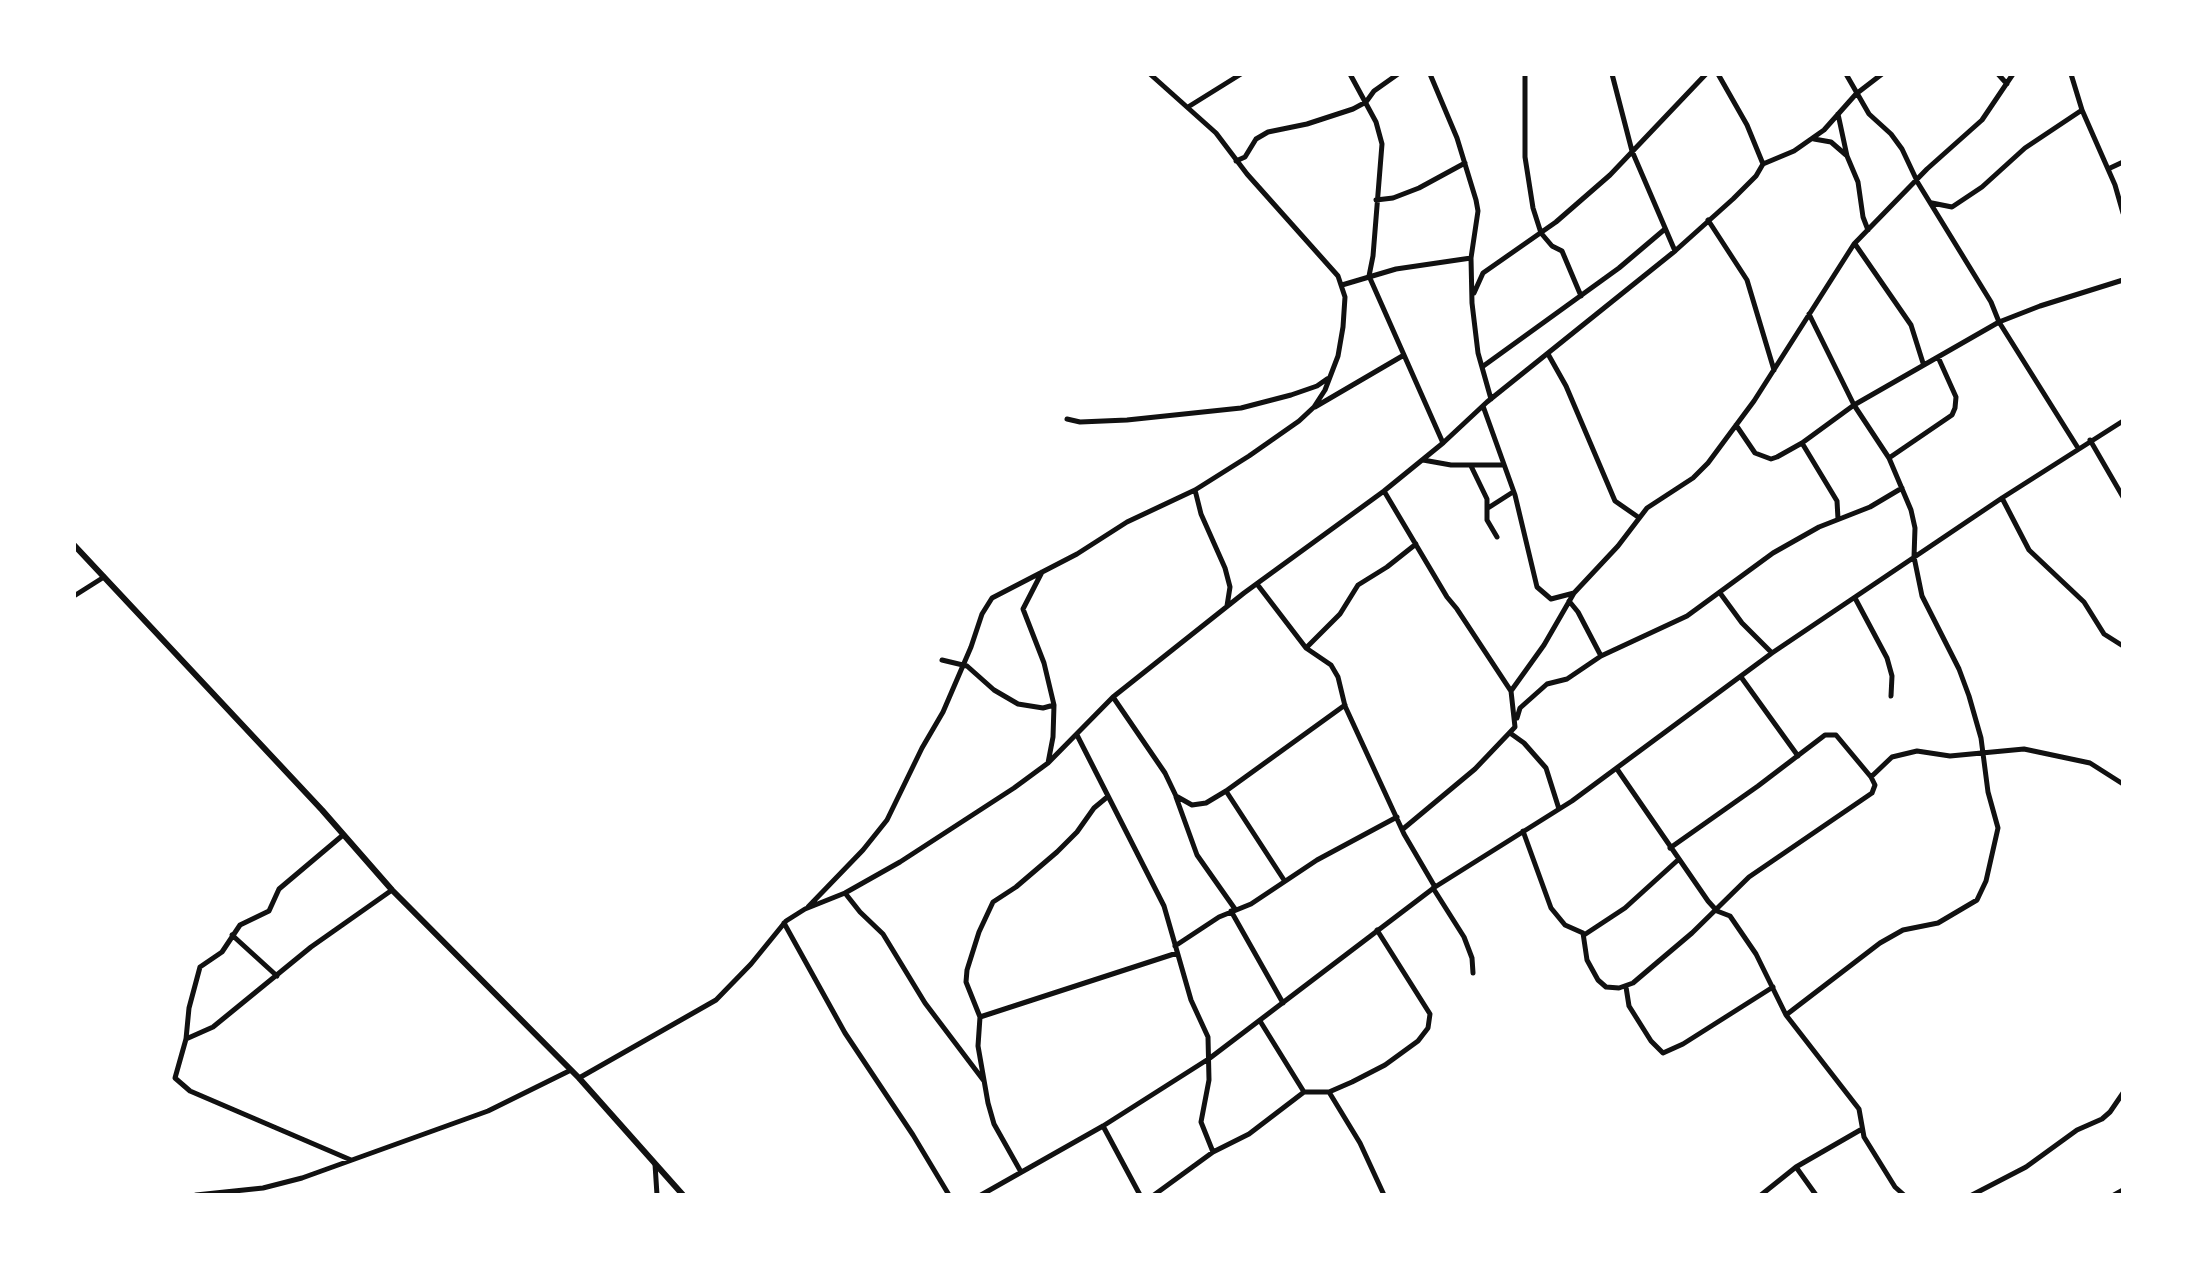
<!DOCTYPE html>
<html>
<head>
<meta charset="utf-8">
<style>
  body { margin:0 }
  #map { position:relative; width:2197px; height:1269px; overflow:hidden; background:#fff; font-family:Inter,sans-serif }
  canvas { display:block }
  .frame { position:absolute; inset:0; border:76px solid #fff; pointer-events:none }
</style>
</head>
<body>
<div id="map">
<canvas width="2197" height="1269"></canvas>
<div class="frame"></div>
</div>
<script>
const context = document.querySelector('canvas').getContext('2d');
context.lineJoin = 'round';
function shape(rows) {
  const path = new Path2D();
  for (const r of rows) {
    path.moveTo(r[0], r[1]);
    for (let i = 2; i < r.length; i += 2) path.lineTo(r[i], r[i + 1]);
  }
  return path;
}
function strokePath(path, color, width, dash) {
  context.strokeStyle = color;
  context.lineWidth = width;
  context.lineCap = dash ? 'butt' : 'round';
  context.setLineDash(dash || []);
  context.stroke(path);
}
strokePath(shape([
  [1350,74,1376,122,1382,144,1373,256,1369,276,1443,443],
  [1430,74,1457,138,1476,200,1478,211,1471,258,1472,303,1478,353,1491,399],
  [1525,74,1525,157,1533,208,1541,233,1552,246,1562,251,1581,296],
  [1612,74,1632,151,1675,251],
  [1718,74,1747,125,1763,164],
  [1846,74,1869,114,1891,134,1902,149,1918,183,1991,302,1999,322,2078,448],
  [1998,74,2007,84],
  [2071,74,2082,110,2115,185,2123,213],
  [1188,107,1241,74],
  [1838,114,1847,156,1858,182,1863,217,1868,230],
  [1814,139,1831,142,1846,155],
  [1236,161,1245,157,1256,139,1268,132,1307,124,1353,109,1366,102,1374,91,1398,74],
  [2108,169,2123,162],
  [1376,200,1393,198,1419,188,1465,163],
  [1932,203,1952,207,1982,187,2025,148,2082,110],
  [1708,220,1747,280,1774,370],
  [1855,244,1911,325,1923,363],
  [1342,285,1396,269,1471,258],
  [1474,293,1483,273,1556,222,1610,175,1706,74],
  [1548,354,1566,386,1615,501,1638,517],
  [1482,367,1619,268,1665,229],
  [1483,406,1515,495,1537,587,1551,599,1574,593],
  [1315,407,1404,355],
  [1067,419,1080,422,1127,420,1241,408,1291,395,1317,386,1327,379],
  [1736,425,1755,453,1771,459,1777,457,1802,443,1854,405,1999,322,2040,306,2123,280],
  [2090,440,2123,497],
  [1802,443,1837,501,1838,519],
  [1889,458,1952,415,1955,408,1956,397,1938,357],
  [1423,460,1451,465,1503,465],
  [1471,466,1487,499,1487,520,1497,537],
  [1195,490,1201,514,1225,568,1230,587,1227,606],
  [1384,491,1447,597,1457,609,1511,691],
  [2002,498,2029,550,2084,602,2104,634,2123,646],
  [1488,508,1513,492],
  [1042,572,1023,609,1044,663,1054,705,1053,737,1048,763],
  [1257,584,1306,648,1331,665,1338,677,1345,706,1404,834,1435,887],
  [1720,593,1742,623,1772,653],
  [74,596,104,577],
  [1855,598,1887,658,1892,676,1891,696],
  [1569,601,1578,612,1601,656],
  [1306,648,1340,614,1358,585,1387,567,1416,544],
  [942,660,967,666,994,690,1018,704,1043,708,1054,705],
  [1741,677,1798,756],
  [1113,697,1165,773,1176,796,1192,805,1206,803,1226,791,1345,705],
  [1517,718,1520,708,1547,684,1567,679,1601,656,1687,616,1773,553,1819,527,1870,507,1902,488],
  [1510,733,1524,743,1546,768,1559,809],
  [1077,735,1164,906,1191,1000,1208,1037,1209,1080,1201,1122,1213,1152],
  [1617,769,1708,901,1717,911,1730,916,1756,954,1786,1015,1859,1109,1864,1137,1895,1187,1904,1195],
  [1226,791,1284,880],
  [1176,797,1197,855,1235,909],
  [1403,829,1475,769,1515,727,1511,691,1544,645,1574,593,1618,546,1647,508,1693,478,1708,463,1754,401,1854,244,1927,169,1982,120,2013,74],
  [1523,831,1551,908,1565,925,1583,933,1587,960,1598,980,1606,987,1619,988,1633,983,1653,966,1692,933,1749,877,1872,793,1875,785,1871,777,1892,757,1917,751,1950,756,2024,749,2090,763,2123,784],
  [343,835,279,889,269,911,240,925,222,952,200,967,189,1008,186,1039,175,1078,190,1091,351,1160],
  [1670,848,1758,786,1825,735,1836,735,1871,777],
  [1433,888,1464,937,1472,958,1473,973],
  [845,893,860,912,883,934,925,1003,984,1081],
  [808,907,863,850,887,820,922,748,943,712,971,647,982,614,992,598,1077,554,1127,522,1195,490,1249,456,1299,421,1314,407,1325,390,1338,356,1343,327,1345,297,1338,276,1247,174,1216,133,1150,74],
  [1231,911,1283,1003],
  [784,923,845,1033,913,1135,949,1195],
  [232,935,277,976],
  [1584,935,1625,908,1679,859],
  [1175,946,1219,917,1251,904,1317,860,1397,817],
  [1626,987,1629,1006,1651,1041,1663,1053,1683,1044,1773,987],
  [1786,1015,1880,943,1903,930,1938,923,1977,900,1986,881,1998,828,1988,792,1981,738,1969,696,1959,669,1922,596,1914,557,1915,528,1911,510,1889,458,1854,405,1809,314],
  [980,1017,1177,953],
  [1260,1021,1304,1092],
  [186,1039,213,1027,311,947,392,890],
  [579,1078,716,1000,751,964,786,921,805,909,845,893,900,862,1014,788,1048,763,1113,697,1244,593,1384,491,1443,443,1487,402,1675,251,1733,199,1756,176,1763,164,1794,151,1824,130,1856,94,1882,74],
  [1329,1092,1360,1143,1384,1195],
  [1103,1126,1140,1195],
  [655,1164,657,1195],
  [1796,1167,1816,1195],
  [1021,1172,994,1124,988,1103,978,1046,980,1017,966,982,967,970,979,932,993,902,1016,887,1057,852,1077,832,1094,808,1106,798],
  [196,1195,263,1188,302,1178,488,1111,571,1070],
  [981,1195,1103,1126,1210,1058,1435,887,1572,801,1772,653,2002,498,2123,421],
  [1154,1195,1213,1152,1249,1134,1304,1092,1329,1092,1352,1082,1385,1065,1418,1041,1428,1028,1430,1014,1377,930],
  [1761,1195,1796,1167,1862,1129],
  [1972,1195,2026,1167,2077,1130,2102,1119,2110,1112,2123,1093],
  [2114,1195,2123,1190]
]), '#111', 5);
strokePath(shape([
  [74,545,322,810,392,890,579,1078,683,1195]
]), '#111', 6);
</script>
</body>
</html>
